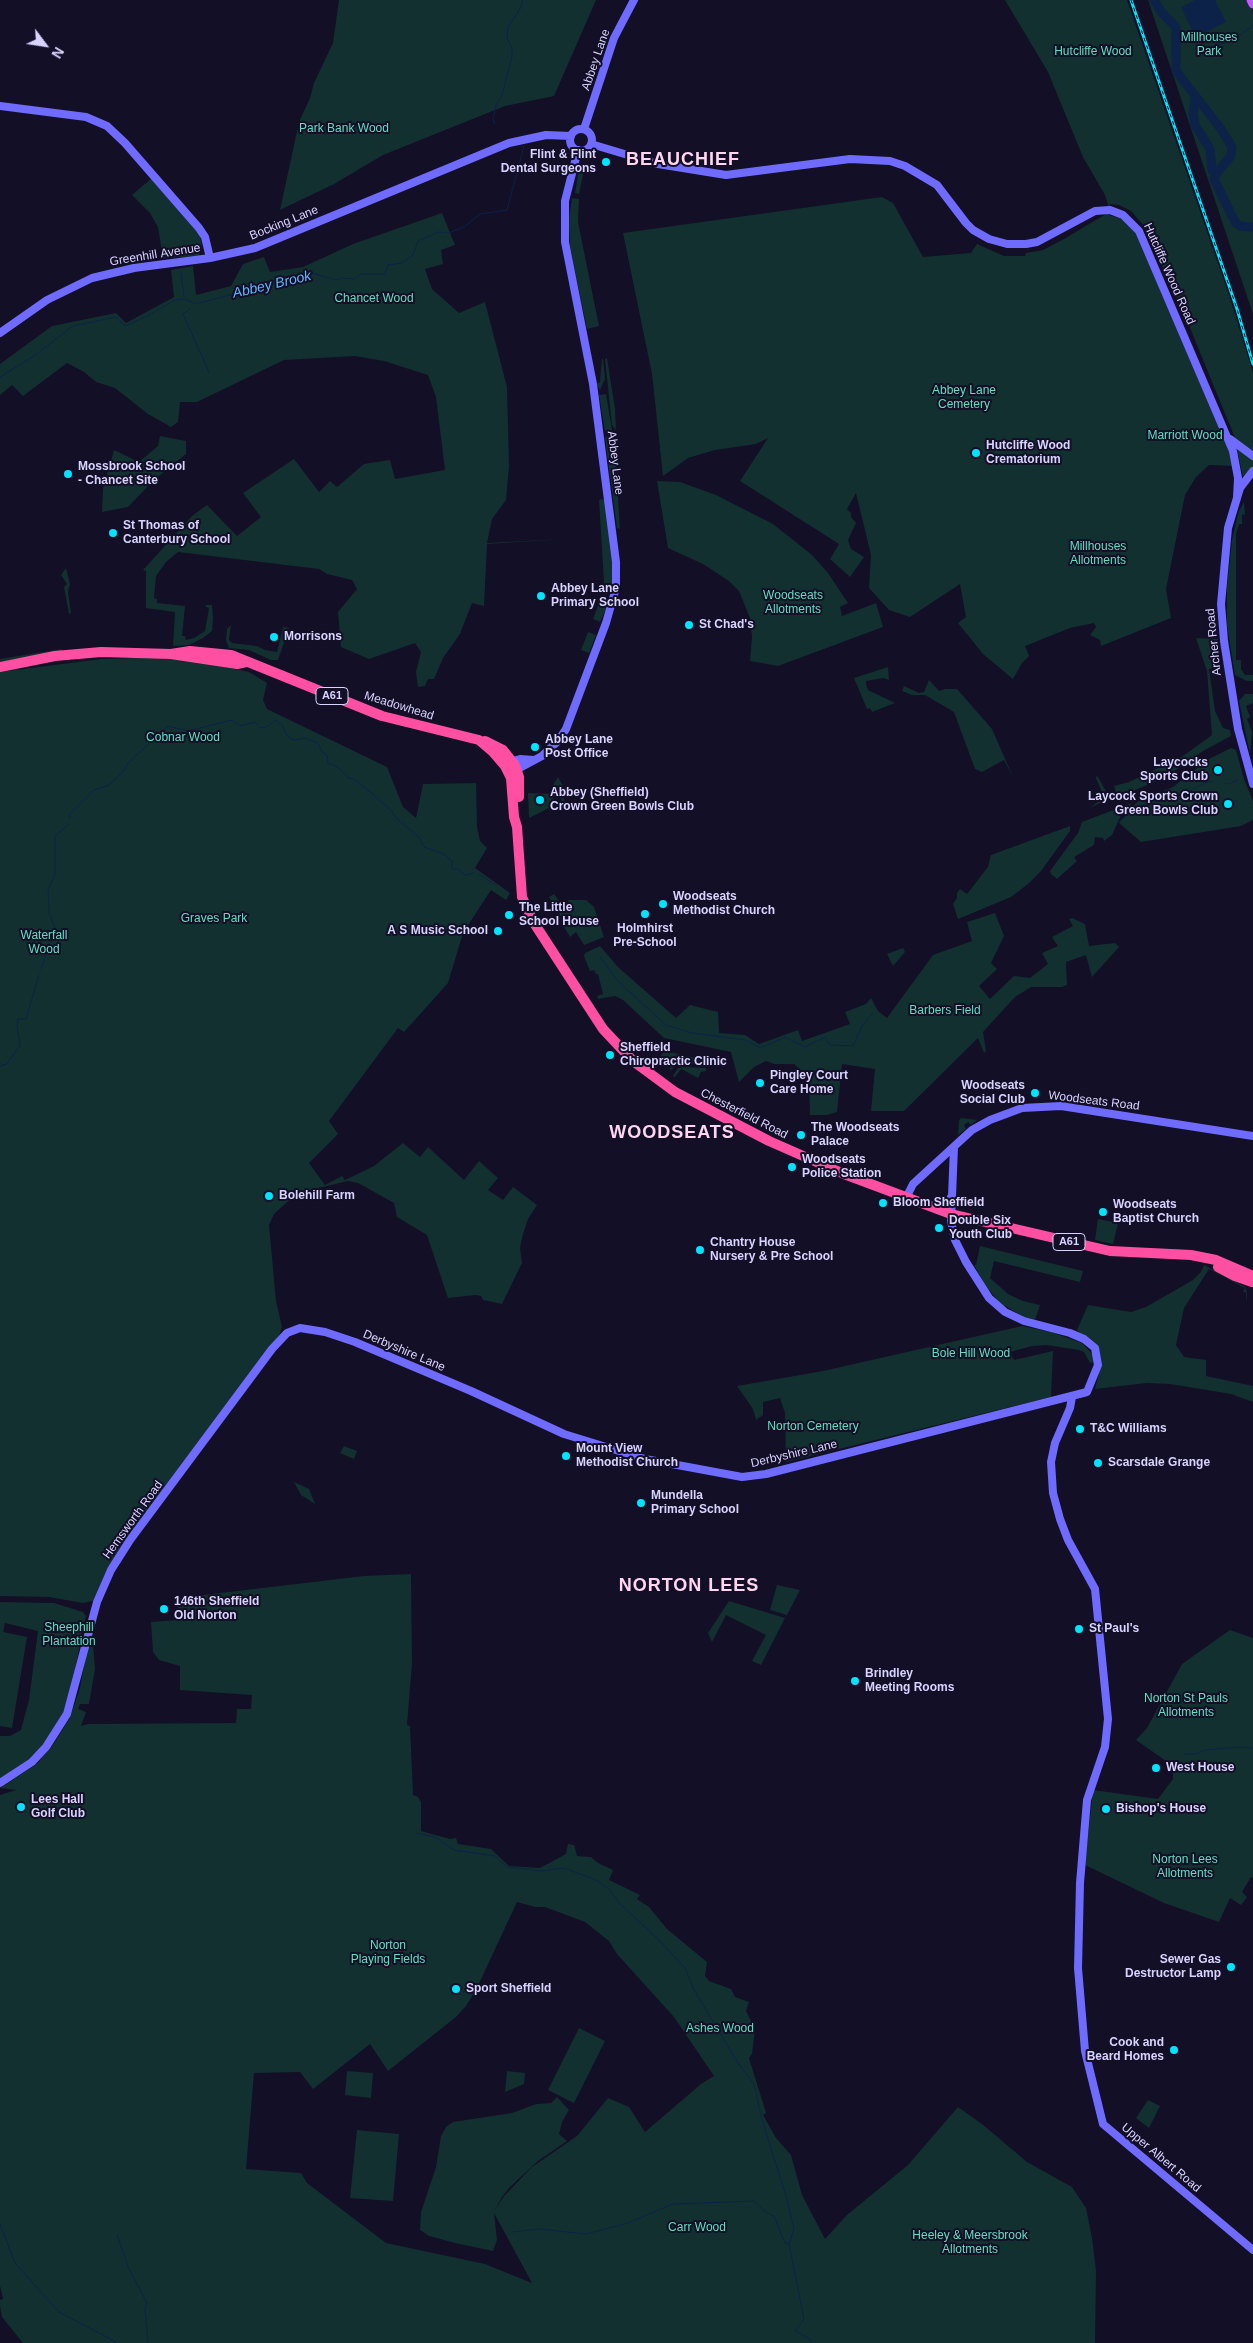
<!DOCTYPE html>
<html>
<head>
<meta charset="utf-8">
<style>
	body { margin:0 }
	#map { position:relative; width:1253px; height:2343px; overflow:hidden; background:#130f26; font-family:Arial,sans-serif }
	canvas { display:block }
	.north { position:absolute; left:20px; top:20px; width:50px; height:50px; -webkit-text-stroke:4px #130f26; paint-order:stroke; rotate:121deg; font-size:14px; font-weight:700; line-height:20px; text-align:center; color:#d9d4ff }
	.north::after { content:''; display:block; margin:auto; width:18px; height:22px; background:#d9d4ff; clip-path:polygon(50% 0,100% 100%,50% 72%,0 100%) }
</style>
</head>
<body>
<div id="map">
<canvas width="1253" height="2343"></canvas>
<div class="north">N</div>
</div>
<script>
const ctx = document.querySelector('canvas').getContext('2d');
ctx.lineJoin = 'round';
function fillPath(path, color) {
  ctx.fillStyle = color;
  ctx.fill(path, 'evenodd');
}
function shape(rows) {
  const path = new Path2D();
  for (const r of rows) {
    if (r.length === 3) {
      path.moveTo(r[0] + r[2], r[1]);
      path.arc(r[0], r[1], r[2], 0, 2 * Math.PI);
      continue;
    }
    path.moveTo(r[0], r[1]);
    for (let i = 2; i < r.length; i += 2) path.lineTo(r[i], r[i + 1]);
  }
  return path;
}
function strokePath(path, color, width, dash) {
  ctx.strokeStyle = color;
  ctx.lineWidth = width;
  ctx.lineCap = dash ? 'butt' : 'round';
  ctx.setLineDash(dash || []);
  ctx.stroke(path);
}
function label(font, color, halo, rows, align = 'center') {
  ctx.font = font + ' Arial,sans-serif';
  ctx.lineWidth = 4;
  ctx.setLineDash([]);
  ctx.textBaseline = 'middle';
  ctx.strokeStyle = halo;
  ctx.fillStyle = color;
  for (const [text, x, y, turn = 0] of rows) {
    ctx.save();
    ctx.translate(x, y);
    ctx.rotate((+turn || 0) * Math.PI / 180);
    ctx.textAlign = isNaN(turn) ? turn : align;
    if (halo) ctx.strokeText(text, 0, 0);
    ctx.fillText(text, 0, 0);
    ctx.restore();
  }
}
fillPath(shape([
	[339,0,596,0,554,96,505,106,383,155,334,184,280,210,299,122,310,98,314,83,333,43],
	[1005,0,1127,0,1231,301,1253,373,1253,451,1235,438,1186,318,1144,226,1131,211,1119,205,1110,204,1109,208,1105,195,1083,157,1048,72],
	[1148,0,1246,0,1253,12,1253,314],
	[580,164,585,165,579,194,575,193],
	[152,178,200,235,202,248,199,256,163,258,158,227,150,213,132,195],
	[882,197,893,203,923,257,971,253,977,244,1004,256,1025,256,1026,253,1043,250,1064,239,1106,214,1126,220,1135,231,1222,431,1235,466,1209,465,1196,477,1185,495,1166,589,1171,618,1101,646,1100,640,1090,635,1096,627,1094,623,1070,628,1025,646,1029,656,1022,663,1013,679,983,654,958,623,966,617,960,584,910,617,889,610,869,588,871,555,856,493,847,509,851,513,851,517,856,523,848,540,851,549,864,557,850,577,830,559,839,544,740,481,768,438,756,444,715,450,688,458,663,476,652,374,623,233],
	[572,198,579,199,578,222,599,326,587,329,570,246,569,218],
	[442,213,455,245,441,250,443,264,425,269,432,289,459,313,485,302,507,387,509,466,506,500,492,519,487,543,565,539,565,578,565,539,487,544,484,606,472,603,460,634,443,658,434,679,428,679,425,686,418,687,416,672,421,652,415,643,369,659,341,647,338,612,357,589,352,580,327,574,319,569,178,552,166,562,156,576,154,598,157,599,157,603,185,606,182,636,185,636,186,640,194,638,205,631,209,608,206,607,206,605,212,605,213,618,212,631,203,638,189,645,173,646,175,612,146,608,146,571,143,570,192,516,207,505,237,536,261,517,243,493,294,459,319,492,330,481,337,487,364,464,390,460,395,479,445,470,436,397,428,375,384,361,355,356,284,360,197,402,180,402,178,422,171,427,148,414,115,388,96,382,84,372,67,363,23,396,12,385,0,395,0,364,52,326,116,313,126,323,174,297,171,270,193,266,196,295,231,286,243,264,264,257,270,272,303,267,353,244],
	[607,358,615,409,616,430,612,425,605,359],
	[602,359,603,359,605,379,600,390,597,384,600,382],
	[606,394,612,430,605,431,599,395],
	[160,436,186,441,186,454,154,480,128,507,102,512,103,488,114,450,139,462,158,446],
	[614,436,620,529,617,528,605,437],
	[1237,449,1253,459,1253,467,1243,477],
	[657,481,680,482,716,495,773,524,812,555,828,573,848,603,840,607,842,616,876,603,883,627,778,666,750,661,752,637,750,618,739,591,729,581,703,564,668,548],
	[602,499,605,501,615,578,612,594,602,593,604,582,599,500],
	[1244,502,1245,514,1242,515,1242,524,1239,524,1236,534,1236,660,1241,660,1241,669,1245,675,1253,675,1253,681,1247,681,1235,675,1227,626,1227,587,1232,540,1239,511],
	[66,568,70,584,68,592,71,613,69,614,64,587,67,584,61,575],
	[601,598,610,600,600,622,593,619],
	[231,625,229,640,232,643,257,646,265,650,277,652,283,627,289,628,278,660,271,660,249,650,229,648,226,640,227,629],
	[588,632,596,635,589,653,581,650],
	[1196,638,1218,639,1220,667,1209,669,1215,711,1223,728,1230,730,1231,736,1203,751,1164,778,1121,796,1117,796,1114,786,1129,782,1183,756,1212,735,1207,671],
	[62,649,62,652,0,662,0,659],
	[174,657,249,672,267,683,263,700,267,709,387,767,403,807,416,818,423,784,476,783,477,827,480,841,487,848,475,868,510,893,506,900,491,890,463,933,448,983,404,1032,398,1028,329,1121,338,1134,309,1163,325,1185,342,1176,345,1180,374,1166,403,1143,420,1157,428,1147,464,1180,479,1161,498,1178,488,1190,503,1200,513,1187,537,1205,528,1219,523,1234,520,1248,522,1263,502,1304,483,1300,481,1296,476,1295,448,1298,427,1235,397,1217,394,1203,358,1183,348,1181,297,1193,274,1214,269,1225,276,1301,282,1327,279,1336,113,1561,93,1601,83,1603,49,1597,0,1596,0,672,101,659],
	[888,667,889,680,883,678,866,681,866,684,868,690,895,703,872,712,870,708,867,709,854,678],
	[929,680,939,691,945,689,957,689,992,729,1013,777,1004,760,982,772,975,769,954,712,925,695,912,695,902,691,904,686,919,693,924,692],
	[1245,694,1253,694,1253,703,1246,706,1250,717,1247,719,1252,732,1250,754,1239,701],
	[1231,748,1236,750,1244,779,1253,801,1253,820,1241,826,1141,842,1119,823,1137,802,1173,787,1209,759],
	[1097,775,1108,795,1108,799,1090,808,1104,797,1096,778],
	[558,777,566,791,561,794,565,801,563,802,560,797,554,797,552,787],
	[528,793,553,794,553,806,529,818],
	[1132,803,1122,813,1112,835,1104,841,1103,838,1095,837,1094,845,1074,857,1077,861,1057,879,1051,874,1050,871,1078,833,1082,822],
	[1070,826,1070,831,1041,871,1028,884,1011,897,958,919,953,904,957,898,957,893,960,889,967,894,988,867,991,855],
	[554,894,559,901,569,904,568,900,586,900,594,907,604,937,584,945,576,932,570,937,563,925,565,923,549,897],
	[995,913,1004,936,991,963,997,969,979,986,990,999,1014,976,1030,978,1048,964,1042,953,1058,946,1052,937,1073,926,1069,919,1072,918,1085,924,1089,946,1115,943,1119,947,1092,977,1086,955,1066,962,1067,985,1062,987,1031,987,1015,997,983,1032,986,1051,984,1053,978,1038,904,1111,871,1111,875,1069,842,1064,837,1112,827,1115,810,1115,809,1078,794,1064,774,1064,766,1061,754,1067,739,1082,731,1052,664,1038,623,1000,615,996,598,999,597,996,603,994,598,974,596,974,594,970,590,971,584,956,585,953,600,946,618,967,676,1018,690,1005,718,1012,719,1033,745,1035,759,1044,798,1030,802,1041,850,1024,845,1012,866,1004,871,998,878,1011,887,1018,933,955,972,941,967,922],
	[903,948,905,952,893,966,887,954],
	[665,1051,705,1060,706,1064,677,1064,670,1071,671,1064,661,1055],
	[684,1067,706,1068,706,1071,701,1072,698,1078,681,1069,675,1077,673,1076,678,1068],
	[961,1118,977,1120,971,1125,968,1122,964,1125,966,1129,958,1135,959,1121],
	[1098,1219,1118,1223,1113,1244,1095,1240],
	[980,1246,1083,1271,1080,1282,994,1261,990,1278,1008,1294,1023,1301,1040,1305,1035,1320,1024,1317,1000,1303,985,1285,974,1265,976,1265],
	[1204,1265,1245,1287,1247,1292,1246,1304,1246,1292,1243,1292,1245,1288,1209,1269,1184,1308,1176,1345,1184,1357,1206,1360,1206,1376,1253,1386,1253,1402,1231,1394,1170,1384,1147,1383,1095,1389,1101,1366,1098,1350,1077,1330,1088,1305,1131,1312,1146,1307,1193,1280,1201,1272],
	[1022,1326,1051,1332,1082,1343,1094,1356,1093,1362,1090,1363,1084,1352,1079,1350,1047,1345,1032,1346,1010,1352,1014,1360,1053,1351,1051,1397,786,1462,785,1413,780,1398,763,1402,763,1415,756,1420,753,1409,737,1386,823,1371],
	[344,1446,357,1451,354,1459,340,1453],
	[294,1482,309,1489,315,1504,301,1495],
	[411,1574,412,1663,407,1725,410,1726,413,1795,418,1797,421,1802,421,1831,450,1839,456,1838,458,1844,491,1849,509,1866,540,1868,566,1854,568,1844,574,1845,577,1856,591,1857,598,1863,613,1870,609,1880,640,1895,637,1899,649,1907,667,1929,707,1962,705,1976,709,1981,731,1989,735,1997,749,2002,746,2011,755,2029,752,2054,749,2058,766,2113,763,2115,776,2138,791,2155,802,2195,825,2239,847,2215,908,2165,958,2107,982,2124,1027,2162,1072,2187,1086,2208,1092,2238,1096,2271,1095,2343,23,2343,2,2317,0,2306,0,2300,3,2299,0,2286,0,1795,16,1790,0,1788,37,1764,53,1745,70,1718,80,1688,89,1639,93,1644,95,1669,89,1704,80,1704,78,1709,86,1712,81,1726,88,1724,236,1723,237,1709,251,1709,252,1695,180,1690,180,1666,159,1660,153,1652,151,1622,178,1620,178,1598,364,1576],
	[517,1902,535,1907,545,1907,585,1922,609,1941,617,1954,674,2017,714,2076,701,2084,645,2132,629,2107,608,2098,577,2136,532,2167,504,2196,495,2210,502,2197,510,2187,538,2161,567,2141,559,2134,562,2122,569,2110,557,2097,551,2103,536,2104,512,2113,453,2122,446,2127,441,2136,436,2167,421,2212,420,2230,429,2236,455,2243,493,2251,497,2240,494,2213,532,2283,485,2264,386,2243,307,2183,301,2173,246,2169,254,2073,300,2072,313,2089,370,2044,388,2071,456,2017,466,2006,476,1990],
	[777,1585,800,1590,787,1615,770,1610],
	[729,1601,785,1618,761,1665,752,1661,766,1635,726,1615,712,1642,708,1633],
	[0,1602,54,1603,83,1612,86,1616,75,1669,76,1670,64,1714,41,1749,26,1763,0,1781,0,1736,10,1736,21,1730,29,1700,38,1631,5,1623,3,1632,27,1637,12,1728,0,1726],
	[1230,1630,1253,1638,1253,1878,1251,1877,1242,1892,1247,1897,1241,1905,1230,1898,1219,1922,1164,1903,1085,1865,1093,1790,1158,1799,1173,1779,1173,1766,1136,1740,1147,1728,1182,1664],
	[579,2028,605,2041,574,2103,548,2090],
	[347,2071,373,2073,371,2098,345,2095],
	[507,2071,525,2073,524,2084,505,2092],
	[1148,2100,1160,2106,1149,2128,1136,2118],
	[357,2130,399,2134,393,2201,350,2198]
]), '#12302f');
fillPath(shape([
	[1195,0,1215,0,1226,22,1195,37,1181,7]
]), '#0c2248');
strokePath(shape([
	[1212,47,1234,40,1253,25],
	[495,124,493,119,496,105,502,95,512,57,512,48,507,37,508,27,520,9,523,0],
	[181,273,184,297],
	[190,309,183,314,209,372],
	[0,377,34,356,73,326,116,317,125,326,147,316,175,300,185,299,196,304,312,273,336,280,342,278,355,279,361,274,385,274,388,265,402,263,413,255,418,241,438,232,448,233,464,227,480,214,507,210,524,146],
	[1224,783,1230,784,1238,779],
	[69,818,70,814,94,790,109,785,124,771,128,763,168,726,188,731,232,720,240,726,255,722,261,728,269,726,275,720,282,725,286,734,293,740,305,738,318,743,322,752,327,755,328,763,336,766,349,778,356,780,391,810,396,818,419,837,424,847,444,854,452,861,452,868,454,869,458,869,465,875,474,873],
	[1119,822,1136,807,1151,802,1171,800,1205,783,1213,781],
	[479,874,496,885],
	[600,957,619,982,666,1025,692,1033,745,1040,761,1048,785,1037,805,1047,825,1037,830,1045,853,1046,862,1026,873,1013],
	[41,969,55,928,49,913,48,889,55,875,55,836,69,824],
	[0,1066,7,1064,20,1045,17,1026,18,1019,26,1019,39,975],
	[1185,1754,1196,1754,1205,1750,1240,1747,1253,1748],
	[416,1833,435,1837,454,1850,495,1856,507,1867,541,1871,564,1868,596,1880,610,1890,620,1904,656,1937,685,1968,693,1988,736,2060,754,2084,762,2120,786,2196,794,2229,789,2244,804,2319,795,2331,810,2339,811,2343],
	[0,2224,15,2263,59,2312,118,2343],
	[512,2232,540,2229,586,2234,628,2223,673,2204,754,2201,766,2212,774,2216,785,2243,789,2244],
	[117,2235,129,2269,147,2303,145,2308,148,2343]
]), '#0c2248', 1);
strokePath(shape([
	[1154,0,1162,13,1176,27,1176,71,1221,129,1232,147,1231,156,1217,172,1214,179,1235,222,1240,226,1253,227],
	[1195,96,1193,114,1195,125,1210,149,1212,170,1217,172]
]), '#0c2248', 9);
strokePath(shape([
	[0,106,86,117,107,126,125,143,199,228,205,237,210,258],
	[584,129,614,38,634,0],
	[581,140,11],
	[591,144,658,164,726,175,850,159,890,161,905,166,937,185,966,223,973,230,989,239,1007,244,1026,244,1037,242,1095,211,1110,210,1123,215,1139,231,1233,451,1238,478,1237,498],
	[0,333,47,300,92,278,134,268,210,258,255,248,509,143,546,135,571,136],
	[1230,439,1253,456],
	[1253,471,1240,488,1228,528,1221,604,1224,641,1238,729,1253,784],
	[510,765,513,761,520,759,534,760],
	[514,771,542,756,558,741,566,729,606,623,616,588,616,562,593,384,565,242,565,201,578,150],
	[951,1197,956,1201,961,1201],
	[906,1198,913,1184,972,1130,990,1120,1022,1108,1061,1106,1253,1136],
	[1072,1397,1070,1408,1055,1443,1051,1462,1053,1493,1060,1519,1068,1540,1095,1589,1108,1719,1105,1747,1087,1800,1080,1883,1078,1968,1085,2051,1103,2124,1253,2250],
	[0,1783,32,1762,46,1747,67,1714,97,1602,111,1570,130,1540,272,1349,287,1333,300,1328,325,1332,355,1342,471,1391,564,1434,645,1459,742,1477,766,1474,1087,1392,1098,1365,1095,1348,1084,1339,1070,1333,1024,1321,1005,1312,989,1298,966,1262,955,1240,951,1221,954,1147]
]), '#6f6bff', 8);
strokePath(shape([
	[1251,0,1253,4]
]), '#c25bff', 9);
strokePath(shape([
	[171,654,190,651,231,655,382,716,479,740,493,752,505,766,511,778,514,817,517,827,522,897,534,923,603,1029,633,1061,675,1092,769,1141,844,1174,951,1214,1110,1251,1191,1255,1216,1260,1253,1276],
	[0,667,55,656,101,652,171,654,237,664,246,662],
	[485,741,503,750,515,765,519,777,519,797],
	[1218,1267,1235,1276,1252,1282]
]), '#ff4fa3', 10);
const rail = shape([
	[1131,0,1237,309,1253,364]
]);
strokePath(rail, '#00e5ff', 3);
strokePath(rail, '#130f26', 1, [4]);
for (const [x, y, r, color] of [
	[606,162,5,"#00e5ff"],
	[976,453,5,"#00e5ff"],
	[68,474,5,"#00e5ff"],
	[113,533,5,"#00e5ff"],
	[541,596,5,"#00e5ff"],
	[689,625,5,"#00e5ff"],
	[274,637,5,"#00e5ff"],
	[535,747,5,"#00e5ff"],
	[1218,770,5,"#00e5ff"],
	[540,800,5,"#00e5ff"],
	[1228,804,5,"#00e5ff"],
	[663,904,5,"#00e5ff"],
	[645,914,5,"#00e5ff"],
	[509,915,5,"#00e5ff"],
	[498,931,5,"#00e5ff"],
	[610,1055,5,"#00e5ff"],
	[760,1083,5,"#00e5ff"],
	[1035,1093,5,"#00e5ff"],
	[801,1135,5,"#00e5ff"],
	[792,1167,5,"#00e5ff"],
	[269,1196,5,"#00e5ff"],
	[883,1203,5,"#00e5ff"],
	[1103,1212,5,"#00e5ff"],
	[939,1228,5,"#00e5ff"],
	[700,1250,5,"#00e5ff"],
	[1080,1429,5,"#00e5ff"],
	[566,1456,5,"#00e5ff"],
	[1098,1463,5,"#00e5ff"],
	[641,1503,5,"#00e5ff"],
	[164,1609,5,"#00e5ff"],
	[1079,1629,5,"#00e5ff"],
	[855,1681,5,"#00e5ff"],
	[1156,1768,5,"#00e5ff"],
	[21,1807,5,"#00e5ff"],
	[1106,1809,5,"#00e5ff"],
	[1231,1967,5,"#00e5ff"],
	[456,1989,5,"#00e5ff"],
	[1174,2050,5,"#00e5ff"]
]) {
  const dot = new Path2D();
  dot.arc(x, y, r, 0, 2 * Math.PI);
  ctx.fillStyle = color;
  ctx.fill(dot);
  strokePath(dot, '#130f26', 2);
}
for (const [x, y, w] of [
	[332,696,32],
	[1069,1242,32]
]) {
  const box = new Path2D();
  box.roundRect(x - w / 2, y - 8.5, w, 17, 4);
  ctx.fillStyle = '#130f26';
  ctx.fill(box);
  strokePath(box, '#d9d4ff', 1);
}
label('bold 11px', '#d9d4ff', null, [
	["A61",332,696],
	["A61",1069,1242]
]);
label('12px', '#5fe0c0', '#130f26', [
	["Millhouses",1209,38],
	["Park",1209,52],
	["Hutcliffe Wood",1093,52],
	["Park Bank Wood",344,129],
	["Chancet Wood",374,299],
	["Abbey Lane",964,391],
	["Cemetery",964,405],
	["Marriott Wood",1185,436],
	["Millhouses",1098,547],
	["Allotments",1098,561],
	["Woodseats",793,596],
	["Allotments",793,610],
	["Cobnar Wood",183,738],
	["Graves Park",214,919],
	["Waterfall",44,936],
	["Wood",44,950],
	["Barbers Field",945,1011],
	["Bole Hill Wood",971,1354],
	["Norton Cemetery",813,1427],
	["Sheephill",69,1628],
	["Plantation",69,1642],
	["Norton St Pauls",1186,1699],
	["Allotments",1186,1713],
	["Norton Lees",1185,1860],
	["Allotments",1185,1874],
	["Norton",388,1946],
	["Playing Fields",388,1960],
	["Ashes Wood",720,2029],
	["Carr Wood",697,2228],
	["Heeley & Meersbrook",970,2236],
	["Allotments",970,2250]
]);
label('12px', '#d9d4ff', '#130f26', [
	["Abbey Lane",596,60,-71],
	["Bocking Lane",284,223,-22],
	["Greenhill Avenue",155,255,-9],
	["Hutcliffe Wood Road",1169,274,66],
	["Abbey Lane",615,463,83],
	["Archer Road",1214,642,-96],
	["Meadowhead",399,706,17],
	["Woodseats Road",1094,1101,7],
	["Chesterfield Road",744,1114,27],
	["Derbyshire Lane",404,1351,23],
	["Derbyshire Lane",794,1454,-13],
	["Hemsworth Road",133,1520,-54],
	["Upper Albert Road",1161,2158,40]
]);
label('bold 12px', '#d9d4ff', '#130f26', [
	["Flint & Flint",596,155,"right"],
	["Dental Surgeons",596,169,"right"],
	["Hutcliffe Wood",986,446],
	["Crematorium",986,460],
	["Mossbrook School",78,467],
	["- Chancet Site",78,481],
	["St Thomas of",123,526],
	["Canterbury School",123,540],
	["Abbey Lane",551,589],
	["Primary School",551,603],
	["St Chad's",699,625],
	["Morrisons",284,637],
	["Abbey Lane",545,740],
	["Post Office",545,754],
	["Laycocks",1208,763,"right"],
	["Sports Club",1208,777,"right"],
	["Abbey (Sheffield)",550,793],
	["Crown Green Bowls Club",550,807],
	["Laycock Sports Crown",1218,797,"right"],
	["Green Bowls Club",1218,811,"right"],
	["Woodseats",673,897],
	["Methodist Church",673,911],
	["The Little",519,908],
	["School House",519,922],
	["Holmhirst",645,929,"center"],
	["Pre-School",645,943,"center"],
	["A S Music School",488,931,"right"],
	["Sheffield",620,1048],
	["Chiropractic Clinic",620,1062],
	["Pingley Court",770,1076],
	["Care Home",770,1090],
	["Woodseats",1025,1086,"right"],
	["Social Club",1025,1100,"right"],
	["The Woodseats",811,1128],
	["Palace",811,1142],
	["Woodseats",802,1160],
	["Police Station",802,1174],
	["Bolehill Farm",279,1196],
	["Bloom Sheffield",893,1203],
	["Woodseats",1113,1205],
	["Baptist Church",1113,1219],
	["Double Six",949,1221],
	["Youth Club",949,1235],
	["Chantry House",710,1243],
	["Nursery & Pre School",710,1257],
	["T&C Williams",1090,1429],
	["Mount View",576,1449],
	["Methodist Church",576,1463],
	["Scarsdale Grange",1108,1463],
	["Mundella",651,1496],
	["Primary School",651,1510],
	["146th Sheffield",174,1602],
	["Old Norton",174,1616],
	["St Paul's",1089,1629],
	["Brindley",865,1674],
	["Meeting Rooms",865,1688],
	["West House",1166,1768],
	["Lees Hall",31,1800],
	["Golf Club",31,1814],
	["Bishop's House",1116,1809],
	["Sewer Gas",1221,1960,"right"],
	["Destructor Lamp",1221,1974,"right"],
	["Sport Sheffield",466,1989],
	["Cook and",1164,2043,"right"],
	["Beard Homes",1164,2057,"right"]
], 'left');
label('italic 14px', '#62b6ff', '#130f26', [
	["Abbey Brook",272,285,-13]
]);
ctx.letterSpacing = '1px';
label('bold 18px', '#ffd6f0', '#130f26', [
	["BEAUCHIEF",683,160],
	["WOODSEATS",672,1133],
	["NORTON LEES",689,1586]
]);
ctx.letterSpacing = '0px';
</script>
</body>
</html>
